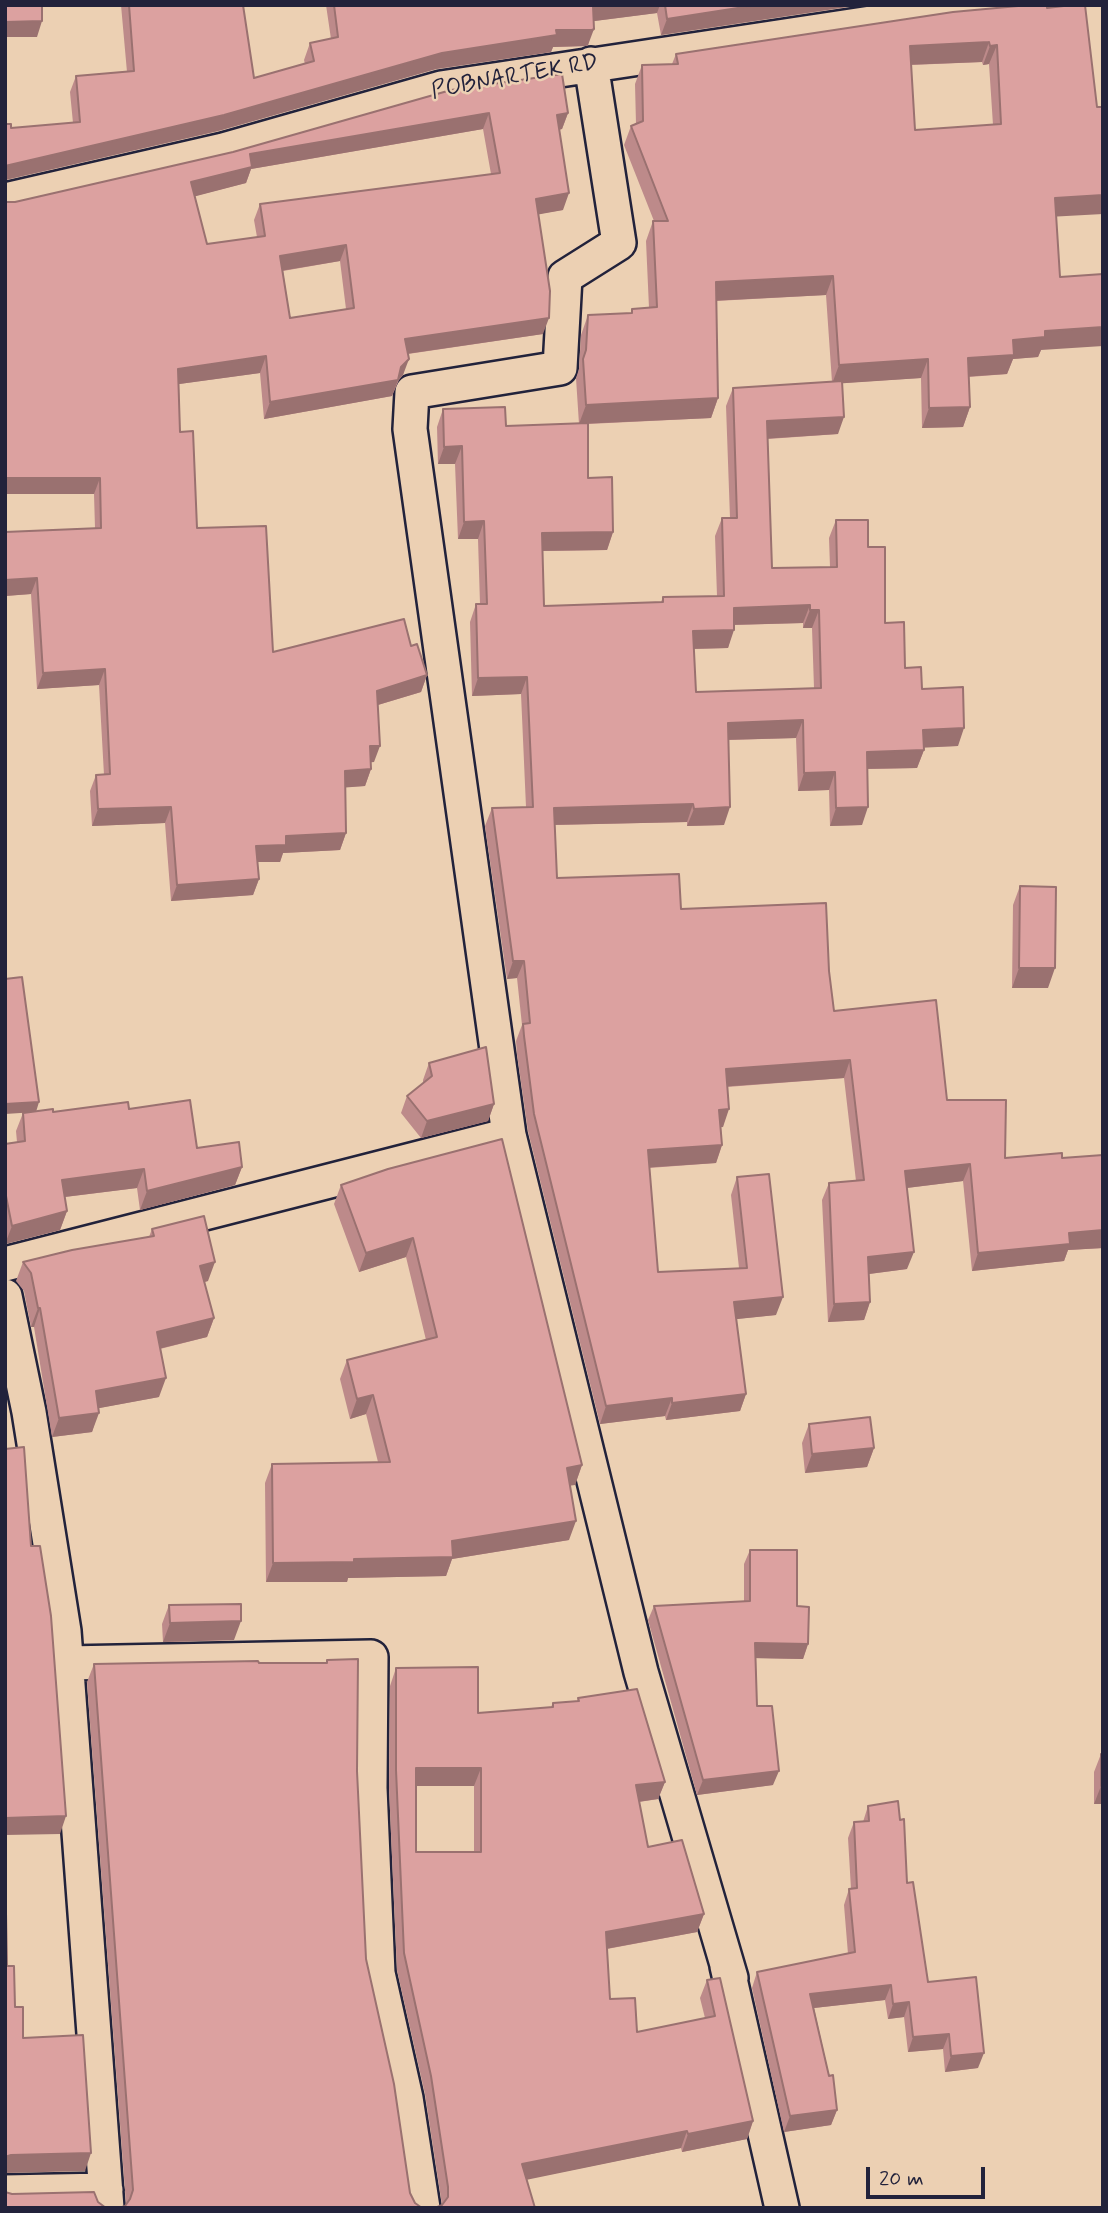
<!DOCTYPE html>
<html>
<head>
<meta charset="utf-8">
<style>
	body { margin:0 }
	#map { position:relative; width:1108px; height:2213px; overflow:hidden; background:#ecd0b3; font-family:Mynerve,sans-serif }
	canvas { display:block }
	.frame { position:absolute; inset:0; border:7px solid #22223b; pointer-events:none }
	.scale { position:absolute; left:866px; top:2167px; width:119px; height:32px; box-sizing:border-box; border:4px solid #22223b; border-top:0; padding-left:9px; font-size:21px; line-height:24px; white-space:nowrap; color:#22223b; -webkit-text-stroke:5px #ecd0b3; paint-order:stroke }
</style>
</head>
<body>
<div id="map">
<canvas width="1108" height="2213"></canvas>
<div class="frame"></div>
<div class="scale">20 m</div>
</div>
<script>
const ctx = document.querySelector('canvas').getContext('2d');
ctx.lineJoin = 'round';
function shape(rows) {
  const path = new Path2D();
  for (const r of rows) {
    path.moveTo(r[0], r[1]);
    for (let i = 2; i < r.length; i += 2) path.lineTo(r[i], r[i + 1]);
  }
  return path;
}
function strokePath(path, color, width, dash) {
  ctx.strokeStyle = color;
  ctx.lineWidth = width;
  ctx.lineCap = dash ? 'butt' : 'round';
  ctx.setLineDash(dash || []);
  ctx.stroke(path);
}
function fillPath(path, color) {
  ctx.fillStyle = color;
  ctx.fill(path, 'evenodd');
}
function label(font, color, halo, rows, align = 'center') {
  ctx.font = font + ' Mynerve,sans-serif';
  ctx.lineWidth = 5;
  ctx.setLineDash([]);
  ctx.textBaseline = 'middle';
  ctx.strokeStyle = halo;
  ctx.fillStyle = color;
  for (const [text, x, y, turn = 0] of rows) {
    ctx.save();
    ctx.translate(x, y);
    ctx.rotate((+turn || 0) * Math.PI / 180);
    ctx.textAlign = isNaN(turn) ? turn : align;
    if (halo) ctx.strokeText(text, 0, 0);
    ctx.fillText(text, 0, 0);
    ctx.restore();
  }
}
const minor = shape([
	[5,200,223,150,441,88,944,12,1035,5],
	[509,1135,410,429,412,392,560,368,565,277,619,243,591,64],
	[5,1264,509,1135,641,1672,731,1978],
	[5,1296,29,1412,64,1631,107,2208],
	[67,1663,371,1657,370,1788,378,1973,406,2098,423,2208],
	[727,1966,782,2208],
	[5,2192,106,2190]
]);
strokePath(minor, '#22223b', 38);
strokePath(minor, '#ecd0b3', 33);
fillPath(shape([
	[121,5,243,5,254,78,305,64,304,60,310,43,331,39,326,5,860,5,661,35,657,13,594,21,588,45,586,46,553,47,551,52,436,69,218,131,5,180,5,124,11,128,73,123,70,92,76,76,127,72],
	[1029,5,1056,217,1041,350,1038,357,1013,359,1007,374,969,377,970,407,963,427,922,428,921,378,842,383,838,434,768,439,772,568,830,567,829,538,836,520,868,547,885,623,905,668,922,689,958,746,924,747,924,750,917,768,867,769,862,825,830,826,829,790,798,791,796,738,728,740,724,825,687,826,687,822,555,825,557,878,681,909,829,971,834,1011,947,1100,1005,1158,1062,1158,1103,1155,1103,1248,1068,1250,1064,1261,972,1271,963,1181,907,1188,907,1269,869,1274,870,1302,864,1320,828,1322,822,1200,829,1183,856,1181,844,1078,727,1087,723,1127,721,1127,722,1145,716,1163,649,1168,658,1272,739,1268,731,1195,737,1177,776,1315,736,1319,746,1394,740,1411,666,1420,665,1416,600,1424,528,1131,517,1054,516,1041,522,1025,517,978,507,979,485,826,492,808,526,807,521,694,472,696,470,622,476,604,480,604,478,539,458,539,455,464,438,464,437,427,443,409,506,426,579,424,576,378,579,369,581,335,588,315,631,313,632,309,649,308,646,241,653,221,654,221,624,145,631,126,636,124,635,84,642,65,672,64,676,54],
	[982,62,983,65,989,64,993,125,915,130,911,65],
	[826,295,832,382,733,388,726,406,730,518,722,518,715,536,717,596,663,597,661,602,544,606,542,551,607,550,613,532,588,478,588,424,711,418,718,398,716,301],
	[803,623,803,628,812,628,814,688,696,692,694,649,728,648,734,625],
	[451,90,568,113,562,129,559,130,563,210,538,214,543,334,408,354,403,375,399,380,392,396,264,419,260,373,179,384,180,432,197,528,273,652,411,646,427,675,421,692,378,705,374,762,371,762,371,769,365,786,345,787,346,833,340,850,283,853,280,862,257,862,259,879,253,895,171,901,165,823,92,826,90,791,96,775,104,775,99,685,37,689,31,594,5,596,5,532,95,528,94,494,5,494,15,202,233,152],
	[483,129,491,174,260,204,254,220,257,237,207,244,195,196,246,183,251,169],
	[340,261,346,309,290,318,283,271],
	[1020,886,1048,988,1012,988,1013,905],
	[429,1063,494,1104,488,1121,421,1138,401,1113,407,1096,423,1083,423,1080],
	[129,1109,197,1148,242,1167,235,1185,140,1210,137,1188,65,1197,67,1211,60,1230,5,1244,5,1144,17,1142,16,1131,23,1113,26,1112,5,1114,36,1111,53,1112],
	[388,1169,582,1465,575,1485,570,1485,569,1540,452,1559,446,1576,348,1578,347,1582,266,1582,265,1483,272,1464,378,1462,366,1414,350,1419,340,1379,347,1360,426,1340,406,1257,359,1272,334,1204,341,1185],
	[152,1229,208,1281,204,1282,214,1318,207,1337,160,1349,159,1397,99,1408,92,1432,52,1437,34,1327,31,1327,24,1291,16,1281,23,1262,149,1237],
	[809,1424,874,1448,867,1467,805,1473,802,1443],
	[750,1550,797,1606,808,1644,803,1659,756,1658,757,1706,773,1785,697,1795,648,1620,654,1606,744,1601,744,1564],
	[169,1605,234,1640,163,1642,162,1624],
	[327,1660,357,1771,366,1959,410,2193,415,2203,125,2206,126,2204,87,1682,94,1664,326,1663],
	[396,1668,478,1713,551,1707,553,1703,577,1701,578,1698,665,1782,658,1799,639,1802,648,1847,704,1914,697,1932,607,1949,610,1999,637,2032,705,2018,700,1998,707,1980,753,2121,747,2139,682,2152,681,2148,527,2179,442,2205,425,2094,397,1970,389,1788,390,1686],
	[416,1786,474,1786,474,1852,416,1852],
	[1101,1754,1103,1804,1094,1804,1094,1772],
	[868,1806,900,1820,907,1883,928,1982,978,2068,945,2072,943,2049,908,2052,904,2017,888,2019,885,2000,814,2008,837,2110,831,2125,784,2132,752,1988,757,1972,848,1954,844,1905,849,1889,851,1889,848,1838,854,1822,863,1822]
]), '#bd8a8a');
fillPath(shape([
	[597,5,660,5,657,13,587,22,593,6],
	[757,5,860,5,661,35,667,19],
	[42,21,37,37,5,37,5,22],
	[594,29,588,45,586,46,553,47,551,52,436,69,218,131,5,180,5,166,442,53,556,30],
	[989,42,982,62,903,65,910,46],
	[997,45,989,64,983,65,990,46],
	[489,113,483,129,251,169,246,183,185,199,191,182,250,154],
	[568,113,562,129,551,131,557,115],
	[569,193,563,210,530,216,536,199],
	[1103,195,1103,214,1048,217,1055,198],
	[346,245,340,261,274,272,280,256],
	[833,276,826,295,709,301,716,282],
	[549,318,543,334,399,355,405,339],
	[1103,327,1103,346,1041,350,1038,357,1013,359,1007,374,961,377,968,358,1013,340,1045,331],
	[266,356,260,373,172,385,178,369],
	[409,359,403,375,398,380,392,396,264,419,270,402,401,367],
	[928,359,921,378,832,384,839,365],
	[718,398,711,418,579,424,586,405],
	[970,407,963,427,922,428,929,408],
	[844,417,838,434,761,439,767,421],
	[462,446,455,464,438,464,444,447],
	[5,478,100,478,94,494,5,494],
	[484,521,478,539,458,539,464,522],
	[613,532,607,550,535,551,542,533],
	[37,578,31,594,5,596,5,580],
	[810,605,803,623,727,625,734,608],
	[810,610,819,610,812,628,803,628],
	[734,630,728,648,687,649,693,631],
	[105,669,99,685,37,689,43,673],
	[427,675,421,692,371,707,377,691],
	[527,677,521,694,472,696,478,678],
	[803,720,796,738,721,740,728,723],
	[964,728,958,746,917,748,923,730],
	[370,746,380,746,374,762,364,763],
	[924,750,917,768,860,769,867,752],
	[371,769,365,786,339,788,345,771],
	[835,772,829,790,798,791,804,773],
	[693,804,687,822,548,825,554,808],
	[171,807,165,823,92,826,98,809],
	[730,807,724,825,687,826,694,809],
	[868,807,862,825,830,826,836,808],
	[346,833,340,850,283,853,280,862,250,862,256,846,286,836],
	[259,879,253,895,171,901,177,885],
	[513,961,524,961,517,978,507,979],
	[1019,968,1055,968,1048,988,1012,988],
	[850,1060,844,1078,719,1087,726,1069],
	[39,1102,36,1112,5,1114,5,1104],
	[494,1104,488,1121,421,1138,427,1121],
	[729,1109,723,1127,713,1128,719,1110],
	[722,1145,716,1163,641,1168,648,1150],
	[970,1164,963,1181,898,1189,905,1171],
	[242,1167,235,1185,140,1210,147,1191],
	[144,1169,137,1188,56,1198,62,1180],
	[67,1211,60,1230,5,1244,12,1226],
	[1103,1230,1103,1248,1068,1250,1064,1261,972,1271,978,1253,1069,1233],
	[413,1238,406,1257,359,1272,366,1253],
	[914,1252,907,1269,861,1275,868,1257],
	[215,1262,208,1281,193,1285,200,1266],
	[783,1297,776,1315,728,1320,734,1302],
	[870,1302,864,1320,828,1322,834,1304],
	[38,1308,40,1308,34,1327,31,1327],
	[214,1318,207,1337,150,1351,157,1332],
	[166,1378,159,1397,89,1410,96,1391],
	[746,1394,740,1411,666,1420,672,1403],
	[373,1395,366,1414,350,1419,357,1399],
	[672,1398,665,1416,600,1424,606,1406],
	[99,1413,92,1432,52,1437,59,1418],
	[874,1448,867,1467,805,1473,812,1454],
	[582,1465,575,1485,560,1487,567,1468],
	[576,1521,569,1540,452,1559,446,1576,348,1578,347,1582,266,1582,273,1563,354,1559,452,1541],
	[241,1621,234,1640,163,1642,170,1623],
	[755,1643,808,1644,803,1659,750,1658],
	[416,1768,481,1768,474,1786,409,1786],
	[779,1771,773,1785,697,1795,703,1780],
	[665,1782,658,1799,630,1803,636,1785],
	[1101,1786,1103,1786,1103,1804,1094,1804],
	[66,1816,60,1834,5,1835,5,1818],
	[704,1914,697,1932,600,1950,606,1932],
	[891,1985,885,2000,805,2009,810,1994],
	[909,2002,904,2017,888,2019,893,2004],
	[949,2034,943,2049,908,2052,913,2037],
	[984,2053,978,2068,945,2072,951,2056],
	[837,2110,831,2125,784,2132,790,2116],
	[753,2121,747,2139,682,2152,688,2134],
	[687,2131,681,2148,516,2182,522,2164],
	[91,2153,85,2171,5,2173,5,2157,11,2155]
]), '#9a7170');
const building = shape([
	[5,5,42,5,42,21,5,22,5,5],
	[129,5,243,5,254,78,314,61,310,43,338,37,334,5,597,5,593,6,594,29,592,30,556,30,557,35,442,53,224,115,5,166,5,121,5,124,11,124,11,128,80,122,76,76,134,71,129,5],
	[665,5,757,5,667,19,665,5],
	[1029,5,1047,5,1047,8,1072,5,1085,5,1097,107,1103,107,1103,195,1055,198,1060,277,1103,274,1103,327,1045,331,1045,337,1013,340,1014,355,968,358,970,407,929,408,928,359,839,365,833,276,716,282,718,398,586,405,583,359,586,350,588,315,632,313,632,309,657,307,653,221,668,221,631,126,643,121,642,65,678,64,676,54,953,12,1029,5],
	[989,42,990,46,997,45,1001,124,915,130,910,46,989,42],
	[562,74,568,113,557,115,569,193,536,199,550,291,549,318,405,339,409,359,401,367,398,380,270,402,266,356,178,369,180,432,193,431,197,528,266,526,273,652,404,619,411,646,417,644,427,675,377,691,380,746,370,746,371,769,345,771,346,833,286,836,286,845,256,846,259,879,177,885,171,807,98,809,96,775,110,774,105,669,43,673,37,578,5,580,5,532,101,528,100,478,5,478,5,202,15,202,233,152,451,90,562,74],
	[489,113,500,173,260,204,265,236,207,244,191,182,252,167,250,154,489,113],
	[346,245,354,308,290,318,280,256,346,245],
	[842,381,844,417,767,421,772,568,837,567,836,520,868,520,868,547,885,547,885,623,904,622,905,668,921,667,922,689,963,687,964,728,923,730,924,750,867,752,868,807,836,808,835,772,804,773,803,720,728,723,730,807,694,809,693,804,554,808,557,878,679,874,681,909,826,903,829,971,834,1011,936,1000,947,1100,1006,1100,1005,1158,1062,1153,1062,1158,1103,1155,1103,1230,1069,1233,1070,1244,978,1253,970,1164,905,1171,914,1252,868,1257,870,1302,834,1304,829,1183,864,1180,850,1060,726,1069,729,1109,719,1110,722,1145,648,1150,658,1272,747,1268,737,1177,769,1174,783,1297,734,1302,746,1394,672,1403,672,1398,606,1406,534,1114,524,1036,523,1024,530,1023,524,961,513,961,492,808,533,807,527,677,478,678,476,604,487,604,484,521,464,522,462,446,444,447,443,409,505,407,506,426,588,423,588,478,612,477,613,532,542,533,544,606,663,602,663,597,724,596,722,518,737,518,733,388,842,381],
	[810,605,810,610,819,610,821,688,696,692,693,631,734,630,734,608,810,605],
	[1020,886,1056,887,1055,968,1019,968,1020,886],
	[22,977,39,1102,5,1104,5,979,22,977],
	[486,1047,494,1104,427,1121,407,1096,432,1076,429,1063,486,1047],
	[190,1100,197,1148,239,1142,242,1167,147,1191,144,1169,62,1180,67,1211,12,1226,5,1191,5,1144,25,1141,23,1113,53,1109,53,1112,128,1102,129,1109,190,1100],
	[502,1139,582,1465,567,1468,576,1521,452,1541,453,1557,354,1559,354,1562,273,1563,272,1464,390,1462,373,1395,357,1399,347,1360,437,1337,413,1238,366,1253,341,1185,388,1169,502,1139],
	[204,1216,215,1262,200,1266,214,1318,157,1332,166,1378,96,1391,99,1413,59,1418,40,1308,38,1308,31,1273,23,1262,72,1250,154,1236,152,1229,204,1216],
	[870,1417,874,1448,812,1454,809,1424,870,1417],
	[24,1447,31,1546,40,1546,51,1616,66,1816,5,1818,5,1449,24,1447],
	[750,1550,797,1550,797,1606,809,1607,808,1644,755,1643,757,1706,772,1706,779,1771,703,1780,654,1606,750,1601,750,1550],
	[241,1604,241,1621,170,1623,169,1605,241,1604],
	[358,1659,357,1771,366,1959,394,2084,410,2193,415,2203,422,2208,119,2208,125,2206,130,2199,133,2190,94,1664,258,1661,259,1663,327,1663,327,1660,358,1659],
	[478,1667,478,1713,553,1707,553,1703,579,1701,578,1698,637,1689,665,1782,636,1785,648,1847,682,1840,704,1914,606,1932,610,1999,635,1998,637,2032,715,2016,707,1980,720,1978,753,2121,688,2134,687,2131,522,2164,535,2208,435,2208,442,2205,448,2197,448,2187,431,2076,404,1953,396,1770,396,1668,478,1667],
	[416,1768,481,1768,481,1852,416,1852,416,1768],
	[1101,1754,1103,1754,1103,1786,1101,1786,1101,1754],
	[898,1801,900,1820,904,1819,907,1883,913,1882,928,1982,976,1977,984,2053,951,2056,949,2034,913,2037,909,2002,893,2004,891,1985,810,1994,829,2076,833,2075,837,2110,790,2116,757,1972,855,1952,849,1889,857,1888,854,1822,869,1821,868,1806,898,1801],
	[5,1859,7,1966,14,1966,15,2007,23,2007,23,2038,83,2035,91,2153,11,2155,5,2157,5,1859],
	[5,2192,12,2194,94,2192,98,2202,106,2208,5,2208,5,2192]
]);
fillPath(building, '#dca1a0');
strokePath(building, '#9a7170', 2);
label('24px', '#22223b', '#ecd0b3', [
	["POBNARTEK RD",515,78,-10]
]);
</script>
</body>
</html>
